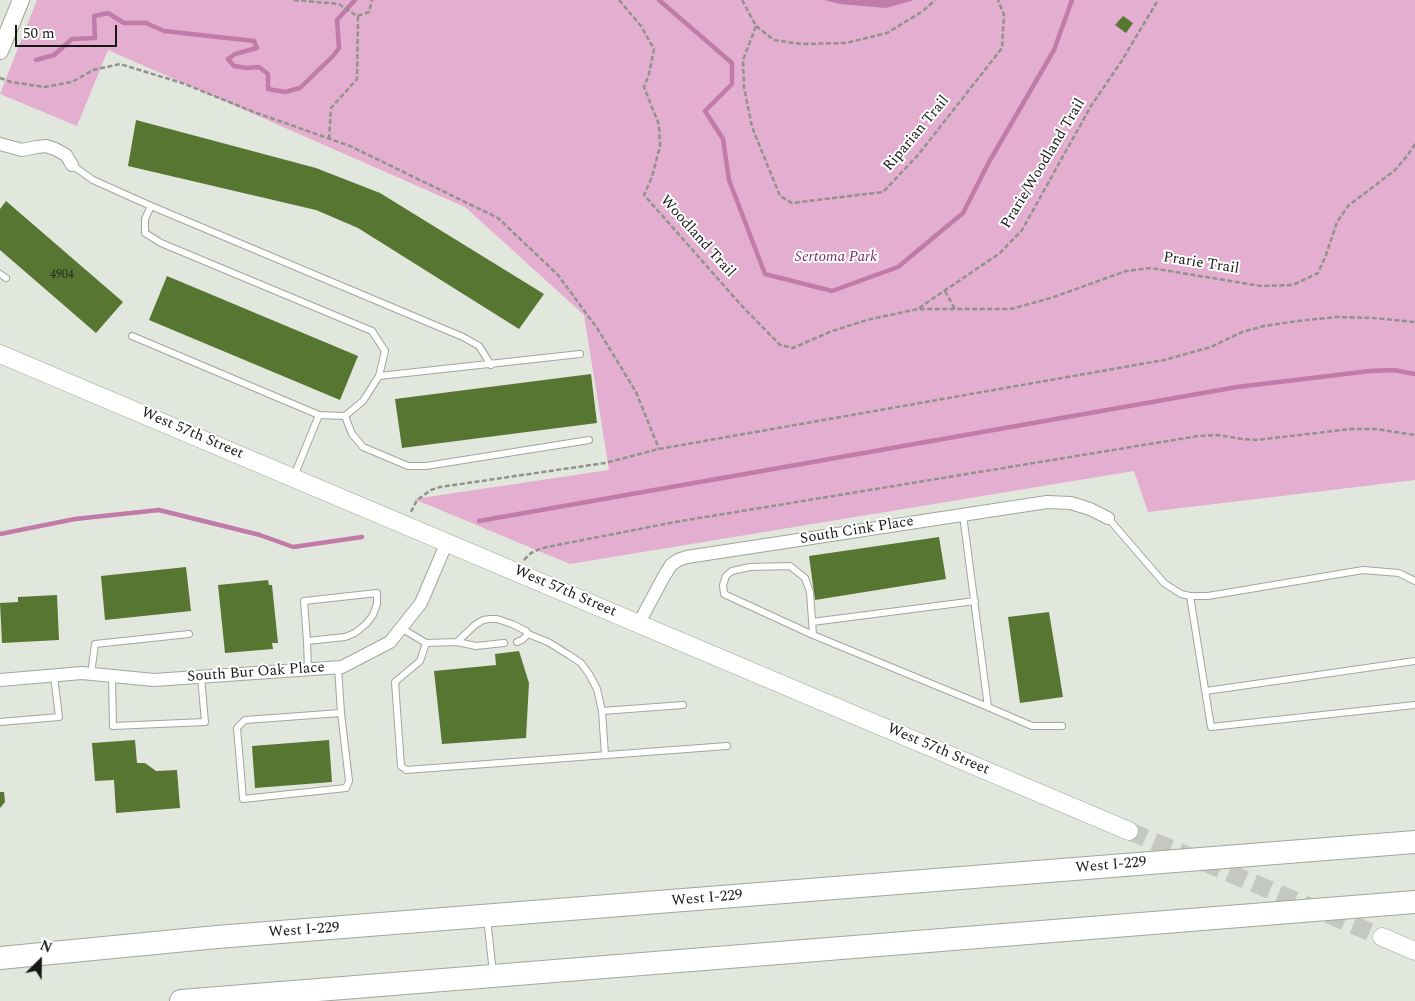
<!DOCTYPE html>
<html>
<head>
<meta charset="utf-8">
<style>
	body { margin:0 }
	#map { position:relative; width:1415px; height:1001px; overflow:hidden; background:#e2e7de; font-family:Spectral,serif }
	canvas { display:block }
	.north { position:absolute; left:15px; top:936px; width:50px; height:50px; -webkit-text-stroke:4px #fff; paint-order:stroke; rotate:23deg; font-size:14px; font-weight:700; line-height:20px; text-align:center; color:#181916 }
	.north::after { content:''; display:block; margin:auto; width:18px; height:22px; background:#181916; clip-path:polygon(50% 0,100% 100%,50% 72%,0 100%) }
	.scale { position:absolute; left:15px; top:25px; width:102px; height:22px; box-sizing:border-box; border:2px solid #181916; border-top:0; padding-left:6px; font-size:15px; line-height:18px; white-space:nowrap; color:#181916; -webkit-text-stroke:4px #fff; paint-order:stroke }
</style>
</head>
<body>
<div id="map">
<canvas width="1415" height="1001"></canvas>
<div class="north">N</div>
<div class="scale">50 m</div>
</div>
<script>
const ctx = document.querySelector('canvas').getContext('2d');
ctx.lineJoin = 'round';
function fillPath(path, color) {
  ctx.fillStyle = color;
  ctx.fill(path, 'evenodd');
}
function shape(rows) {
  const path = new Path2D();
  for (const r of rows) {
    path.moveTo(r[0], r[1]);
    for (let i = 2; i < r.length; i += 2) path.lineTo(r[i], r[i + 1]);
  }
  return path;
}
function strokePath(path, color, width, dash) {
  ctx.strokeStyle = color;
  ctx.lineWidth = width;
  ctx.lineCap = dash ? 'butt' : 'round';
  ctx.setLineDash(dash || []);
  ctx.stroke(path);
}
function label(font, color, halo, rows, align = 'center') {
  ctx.font = font + ' Spectral,serif';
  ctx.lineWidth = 4;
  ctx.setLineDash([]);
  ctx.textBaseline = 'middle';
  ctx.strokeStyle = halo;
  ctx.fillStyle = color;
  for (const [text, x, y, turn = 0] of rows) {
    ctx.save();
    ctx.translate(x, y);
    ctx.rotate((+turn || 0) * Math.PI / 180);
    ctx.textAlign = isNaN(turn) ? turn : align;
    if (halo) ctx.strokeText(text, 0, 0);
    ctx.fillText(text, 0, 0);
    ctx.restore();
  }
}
fillPath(shape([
	[37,0,1415,0,1415,480,1148,512,1134,471,570,564,414,499,609,470,584,315,465,207,108,50,77,126,0,94]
]), '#e3aecf');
fillPath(shape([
	[824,0,914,0,886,8,840,4]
]), '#c07ba8');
strokePath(shape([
	[659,0,732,63,732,84,705,111,723,139,729,180,765,274,832,291,898,267,963,213,989,162,1054,50,1072,0],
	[36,60,54,55,72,39,95,38,94,16,108,13,124,23,146,23,164,31,254,41,257,48,235,54,228,59,234,66,246,68,259,67,268,74,268,89,285,92,300,88,333,56,339,48,337,20,355,0],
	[479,521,1237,387,1370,371,1394,370,1415,374],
	[0,534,75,519,159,510,260,535,293,547,362,537]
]), '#c07ba8', 4.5);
fillPath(shape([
	[1123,16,1133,23,1126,33,1115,25],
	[136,120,316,168,380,193,544,294,519,329,358,228,316,210,128,166],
	[6,201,123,302,96,333,0,250,0,209],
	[167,276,358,356,340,400,149,320],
	[591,374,597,423,402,448,395,399],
	[939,537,946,579,815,600,809,556],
	[186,567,191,611,105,620,101,576],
	[268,580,269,585,272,585,278,643,272,643,273,649,225,653,218,585],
	[57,595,59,640,2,643,0,603,18,602,18,597],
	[1049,612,1063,697,1020,703,1008,617],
	[519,651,529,683,526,738,442,744,434,671,496,665,495,654],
	[135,740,137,763,145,763,156,771,177,770,180,808,116,813,114,780,95,781,92,743],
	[329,740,332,782,255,788,252,746],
	[0,792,4,792,5,802,0,808]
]), '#567631');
strokePath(shape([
	[1129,831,1382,937]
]), '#c4c8c0', 18, [18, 9]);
const service = shape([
	[72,165,93,180,151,206,463,337,479,346,491,365],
	[0,274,6,278],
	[132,336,319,415,345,416,363,401,379,376,385,351,372,331,161,243,145,233,145,219,151,206],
	[379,376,580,354],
	[345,416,352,434,363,447,408,466,426,466,589,440],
	[294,476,319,415],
	[1108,518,1164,583,1181,594,1190,596,1208,596,1363,570,1399,573,1415,581],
	[1190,596,1211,727,1415,705],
	[812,622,975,601],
	[401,628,426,643,420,661,395,682,401,766,406,770,727,746],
	[528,634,548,642,569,655,581,663,589,674,597,689,602,711,605,755],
	[813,635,810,592,805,578,790,566,750,567,732,571,726,576,723,585,724,594,813,635,988,707,963,515],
	[307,641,345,637,355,633,366,624,373,615,377,604,377,593,304,601,307,641,308,669],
	[426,643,457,642],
	[504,643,476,646,457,642,475,625,483,620,490,619,497,619,512,624,526,631,528,634,522,640,517,642],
	[338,667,341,713,245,720,237,728,243,799,346,788,349,781,341,713],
	[91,674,95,644,189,634],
	[112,676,113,726,205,722,201,677],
	[1206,691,1415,661],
	[988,707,1032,726,1062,726],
	[602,711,683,705],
	[0,722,59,717,54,676],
	[487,918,493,973]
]);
const minor = shape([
	[0,144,22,150,37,147,46,146,55,149,66,155,72,165],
	[639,623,663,578,671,565,678,560,687,557,1047,502,1071,503,1090,509,1108,518],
	[0,680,82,673,154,680,342,667,390,642,421,603,447,542]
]);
const tertiary = shape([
	[0,51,21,0]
]);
const secondary = shape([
	[0,354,1129,831],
	[1382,937,1415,951]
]);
const motorway = shape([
	[0,958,217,937,1415,842],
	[181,1001,1415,902]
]);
strokePath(service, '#a1a69d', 8);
strokePath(minor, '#a1a69d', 14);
strokePath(tertiary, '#a1a69d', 18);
strokePath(secondary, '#a1a69d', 19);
strokePath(motorway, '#a1a69d', 24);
strokePath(shape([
	[294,0,339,4,357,16,369,12,372,0],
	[619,0,641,26,654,49,649,74,644,87,659,125,660,146,652,177,644,195,741,305,780,345,793,348,832,331,867,320,918,309,1011,309,1051,298,1126,271,1151,268,1261,286,1293,285,1318,273,1326,255,1337,222,1349,205,1394,171,1408,155,1415,144],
	[742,0,756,26,743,60,744,87,752,127,780,196,792,203,883,192,918,155,1002,48,1004,15,998,0],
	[756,26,774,40,801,44,846,43,887,33,923,11,935,0],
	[0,78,11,82,45,87,72,82,93,70,120,64,182,83,254,112,350,146,498,218,558,275,597,328,636,392,659,449],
	[329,139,331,108,357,79,358,15],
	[945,291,955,309],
	[919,308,1000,253,1022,230,1091,106,1121,62,1158,0],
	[411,512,417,500,431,490,440,487,605,463,659,449,1164,360,1211,347,1242,332,1264,326,1298,321,1337,317,1373,318,1415,322],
	[524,560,531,553,542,548,675,522,1198,436,1218,435,1242,439,1256,440,1351,429,1376,429,1415,435]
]), '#90938d', 2.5, [5, 2.5]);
strokePath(service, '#fff', 6);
strokePath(minor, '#fff', 12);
strokePath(tertiary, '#fff', 16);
strokePath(secondary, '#fff', 18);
strokePath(motorway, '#fff', 22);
label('12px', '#28301d', null, [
	["4904",62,276]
]);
label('15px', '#181916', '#fff', [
	["Riparian Trail",917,134,-50],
	["Prarie/Woodland Trail",1044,164,-59],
	["Woodland Trail",697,237,48],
	["Prarie Trail",1201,264,9],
	["West 57th Street",192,434,23],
	["South Cink Place",857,531,-9],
	["West 57th Street",565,592,23],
	["South Bur Oak Place",256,673,-4],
	["West 57th Street",938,750,23],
	["West I-229",1111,866,-5],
	["West I-229",707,899,-5],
	["West I-229",304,931,-4]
]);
label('italic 15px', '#7d2a65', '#fff', [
	["Sertoma Park",836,258]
]);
</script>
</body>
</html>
